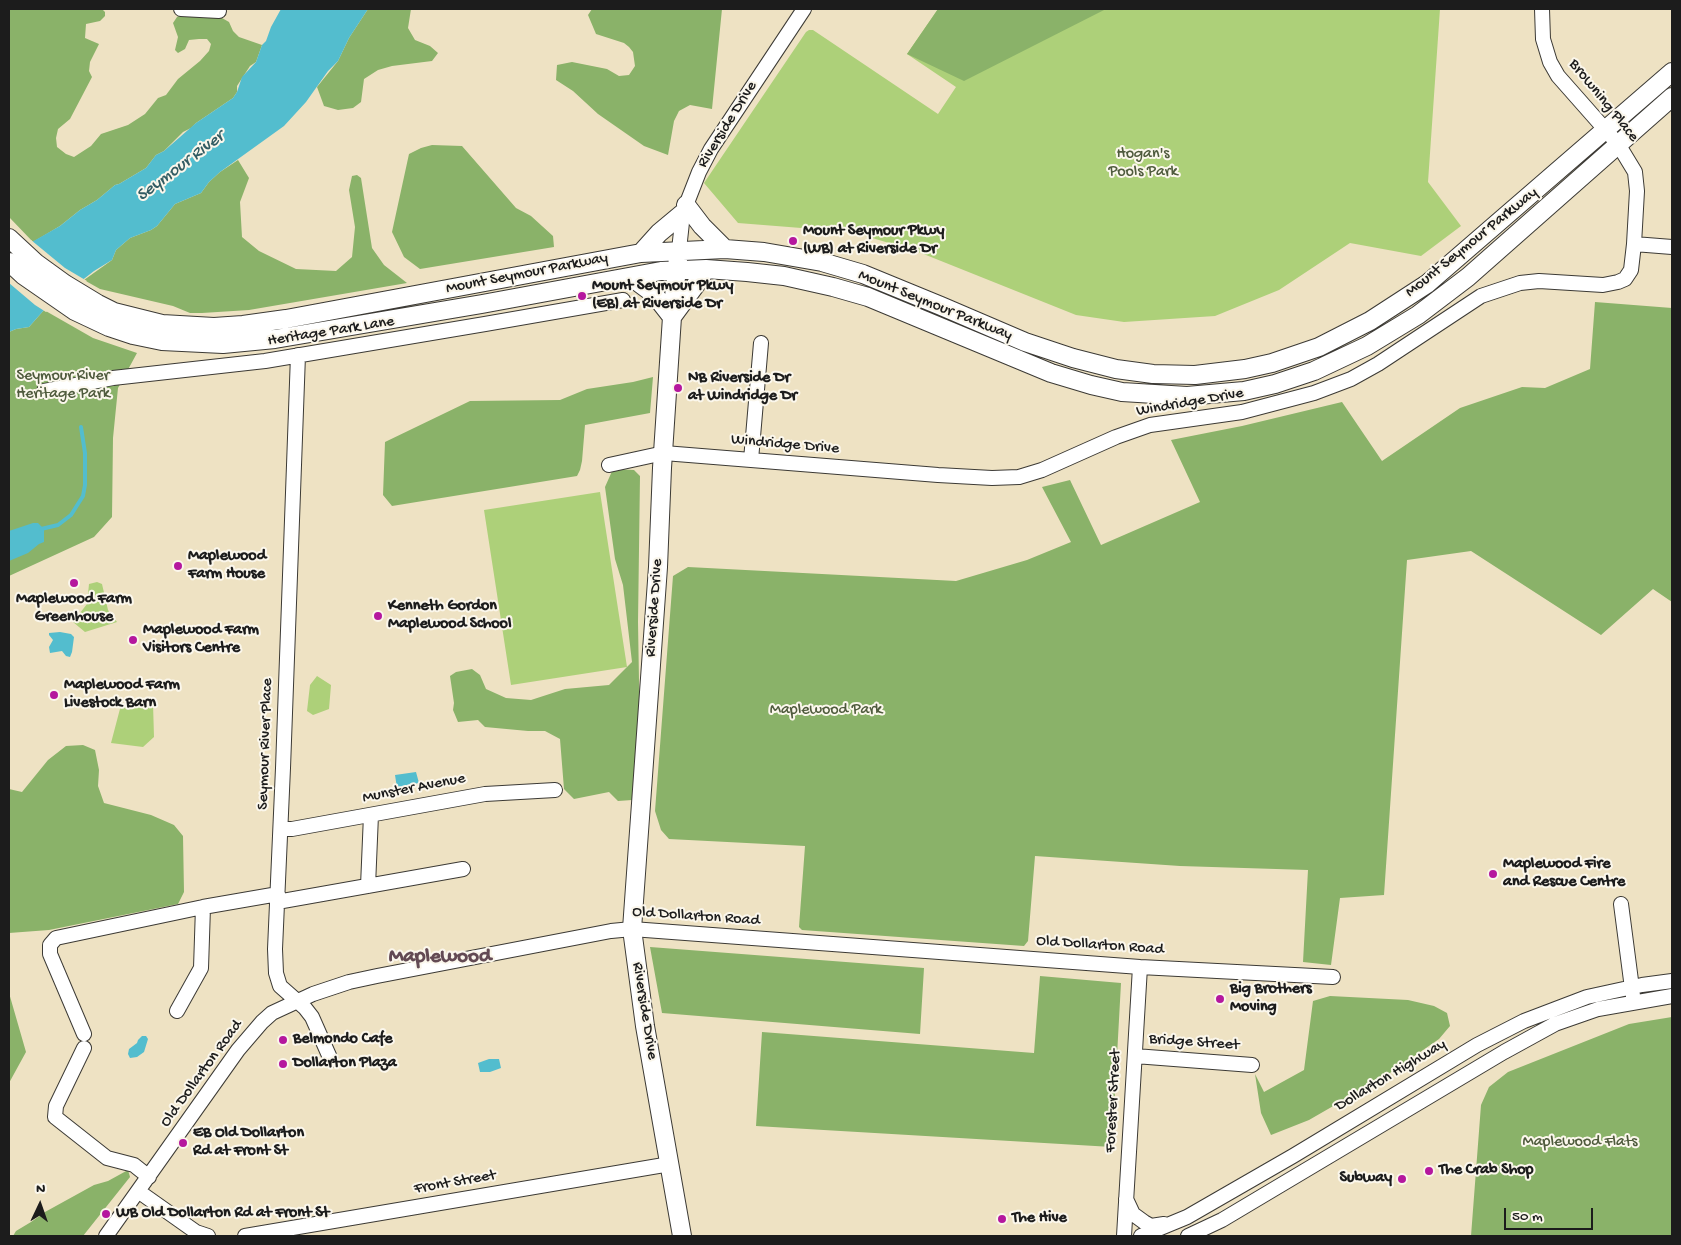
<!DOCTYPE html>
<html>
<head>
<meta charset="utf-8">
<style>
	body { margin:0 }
	#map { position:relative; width:1681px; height:1245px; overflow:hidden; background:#eee2c3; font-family:"Gochi Hand",sans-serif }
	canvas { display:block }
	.frame { position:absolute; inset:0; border:10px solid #1c1c1c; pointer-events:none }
	.north { position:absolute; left:15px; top:1180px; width:50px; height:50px; -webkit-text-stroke:4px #fbf7ec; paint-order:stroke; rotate:3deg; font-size:14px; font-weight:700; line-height:20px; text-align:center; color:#1c1c1c }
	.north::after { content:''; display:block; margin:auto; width:18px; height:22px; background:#1c1c1c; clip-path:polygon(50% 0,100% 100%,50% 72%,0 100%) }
	.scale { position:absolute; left:1504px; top:1208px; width:89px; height:22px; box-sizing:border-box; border:2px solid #1c1c1c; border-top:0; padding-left:6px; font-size:15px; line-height:18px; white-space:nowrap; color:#1c1c1c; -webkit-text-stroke:4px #fbf7ec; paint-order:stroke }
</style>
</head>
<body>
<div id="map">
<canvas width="1681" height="1245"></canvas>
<div class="frame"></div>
<div class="north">N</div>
<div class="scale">50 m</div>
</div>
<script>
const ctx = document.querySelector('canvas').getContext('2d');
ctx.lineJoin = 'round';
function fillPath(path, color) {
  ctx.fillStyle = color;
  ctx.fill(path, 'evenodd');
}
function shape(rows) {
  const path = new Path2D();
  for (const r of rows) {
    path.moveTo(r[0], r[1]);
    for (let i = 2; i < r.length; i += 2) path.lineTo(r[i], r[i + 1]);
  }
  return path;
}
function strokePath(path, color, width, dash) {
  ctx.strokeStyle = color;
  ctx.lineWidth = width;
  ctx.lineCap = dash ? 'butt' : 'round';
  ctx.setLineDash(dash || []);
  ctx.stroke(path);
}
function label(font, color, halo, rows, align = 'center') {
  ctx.font = font + ' "Gochi Hand",sans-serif';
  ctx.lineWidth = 4;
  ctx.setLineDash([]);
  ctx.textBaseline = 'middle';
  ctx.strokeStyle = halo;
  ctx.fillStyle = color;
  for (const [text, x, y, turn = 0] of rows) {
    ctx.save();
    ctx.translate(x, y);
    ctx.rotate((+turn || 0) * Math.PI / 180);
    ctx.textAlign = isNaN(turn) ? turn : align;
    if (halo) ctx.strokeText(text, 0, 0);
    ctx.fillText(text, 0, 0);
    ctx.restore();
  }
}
fillPath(shape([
	[938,9,1440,9,1428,182,1461,226,1421,256,1350,243,1279,290,1215,316,1124,322,1076,315,916,251,852,232,738,223,704,183,806,32,809,30,813,30,938,114,956,87,907,54],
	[600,492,627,667,511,685,484,510],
	[97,582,102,584,108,610,117,622,85,632,73,622,87,604,89,584],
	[317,676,331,685,329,709,313,715,307,711,310,685],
	[153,703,154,737,143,747,111,743,121,705]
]), '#add079');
fillPath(shape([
	[9,9,102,9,105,12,105,16,100,21,86,24,85,38,99,44,90,62,89,71,92,77,70,119,58,129,56,138,57,147,66,154,74,157,91,146,101,134,128,125,145,114,158,98,166,95,178,79,200,61,209,51,211,44,207,39,199,39,189,40,185,49,178,53,175,50,178,37,173,23,177,17,184,13,222,18,229,22,233,31,239,37,262,45,256,62,250,66,237,86,237,92,233,98,196,123,191,128,183,132,164,151,156,155,146,168,119,184,115,185,97,200,80,210,60,226,33,242,9,217],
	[368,9,411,9,408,28,415,40,430,46,438,53,432,61,392,66,378,70,364,79,361,102,353,108,338,110,324,106,317,87,338,61,349,38],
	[592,9,722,9,712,109,690,105,679,111,674,121,668,155,644,146,598,114,573,91,556,80,557,65,572,62,607,69,619,76,629,75,635,66,633,52,629,47,624,43,596,34,588,15],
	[938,9,1106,9,964,81,907,54],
	[432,145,462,146,516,208,531,216,553,236,554,247,420,269,404,257,392,232,409,154,421,148],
	[238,160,249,178,240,202,242,237,259,251,296,269,336,271,352,257,355,227,349,190,352,176,357,175,361,178,372,248,384,265,407,283,249,310,202,313,190,313,173,306,100,289,84,280,112,260,116,250,130,238,151,230,157,226,175,204,201,193,209,182,220,172],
	[1595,302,1672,308,1672,602,1653,589,1601,635,1471,551,1407,560,1384,895,1340,898,1331,965,1303,962,1308,870,1180,866,1035,856,1028,941,1024,946,802,930,799,927,805,846,669,839,661,830,655,811,673,576,688,567,956,581,1027,560,1071,542,1042,487,1070,480,1101,545,1200,502,1171,440,1242,426,1342,402,1382,461,1460,408,1522,387,1545,388,1590,369],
	[44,310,93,338,137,353,118,388,113,438,112,517,94,537,9,576,9,332,16,329,29,327],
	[653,377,650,413,585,425,582,461,580,470,577,476,392,506,383,495,385,442,470,401,560,400,587,389,633,382],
	[613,469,634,470,640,476,638,622,640,741,632,800,618,801,609,792,574,799,564,789,560,739,545,731,528,731,485,727,478,720,458,722,453,710,454,703,450,676,456,672,472,669,480,675,486,689,506,698,531,700,565,689,609,685,632,662,623,585,615,559,605,487],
	[83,745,95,750,99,770,98,786,104,803,151,815,174,825,183,836,184,892,178,904,49,930,9,933,9,789,22,792,48,760,66,746],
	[650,947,924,968,920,1034,662,1013],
	[1040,976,1121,983,1112,1147,756,1126,762,1032,1034,1053],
	[9,993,26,1052,9,1083],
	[1330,996,1408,1000,1434,1006,1447,1013,1450,1026,1439,1039,1387,1075,1309,1120,1271,1135,1261,1113,1255,1074,1264,1092,1304,1070,1313,1001],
	[1672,1017,1672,1236,1471,1236,1481,1105,1489,1087,1508,1072,1629,1024],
	[128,1170,130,1177,83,1236,13,1236,16,1231,31,1222,45,1212,94,1185,108,1181]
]), '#8ab269');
fillPath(shape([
	[281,9,368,9,349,38,338,61,328,71,306,102,284,126,220,172,209,182,201,193,175,204,157,226,151,230,130,238,116,250,112,260,94,271,44,310,29,327,16,329,9,332,9,255,60,226,80,210,97,200,115,185,119,184,146,168,156,155,164,151,196,123,233,98,237,92,242,77,256,62,262,45,266,41,271,27],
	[33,523,38,523,44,529,44,542,39,544,28,553,9,561,9,531],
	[60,632,71,634,74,637,72,652,70,657,66,656,62,651,50,653,49,647,53,640,49,635,49,633],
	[416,772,419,783,397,788,395,775],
	[142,1036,146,1036,148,1039,144,1052,137,1057,130,1058,128,1054,129,1049,137,1043,138,1040],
	[489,1059,499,1059,501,1068,490,1072,480,1072,478,1063]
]), '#53bdce');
fillPath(shape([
	[31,240,65,268,87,281,46,312,35,305,9,283,9,252]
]), '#eee2c3');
strokePath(shape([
	[41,529,58,525,71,515,83,496,85,485,85,453,81,427]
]), '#53bdce', 4);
const minor = shape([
	[181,9,219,11],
	[1542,9,1543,39,1550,62,1558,76,1618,144,1635,172,1637,191,1634,244],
	[679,250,683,213,699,172,711,149,804,9],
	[298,355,283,768,275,949,276,973,280,986,305,1008,312,1017,331,1060],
	[44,391,113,378,265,361,485,324,623,300],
	[751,460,761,343],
	[609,465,664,453,938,475,992,478,1019,477,1042,470,1116,437,1150,425,1242,412,1314,393,1351,379,1378,364,1481,296,1520,283,1539,281,1603,285,1618,282,1625,279,1631,270,1634,244,1672,247],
	[281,829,292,829,485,794,555,790],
	[368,886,371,815],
	[277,902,463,869],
	[1621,904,1633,996],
	[177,1011,201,968,203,907],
	[84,1034,50,954,50,945,56,938,203,907,278,894],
	[84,1048,56,1106,55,1117,107,1158,134,1165,149,1177],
	[1135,1056,1252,1065],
	[138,1191,196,1232,208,1236],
	[1126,1199,1133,1214,1144,1222,1151,1226,1164,1224],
	[106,1236,238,1050,262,1022,272,1013,313,994,349,982,377,976,611,931,632,929,1140,967,1333,977],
	[245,1236,670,1164],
	[1124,1236,1140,967],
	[1141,1236,1187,1217,1293,1156,1477,1045,1524,1021,1587,997,1642,985,1672,981],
	[1188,1236,1222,1220,1504,1052,1555,1024,1598,1009,1672,996]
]);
const major = shape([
	[686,205,702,226,725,249],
	[9,238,36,263,65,284,98,304,114,312,162,324,214,327,243,325,286,319,641,253,725,249,764,252,822,262,863,274,941,306,1025,342,1073,358,1116,369,1153,374,1195,375,1245,369,1272,363,1319,347,1370,321,1427,284,1672,72],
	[641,253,659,233,683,213],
	[678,258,672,317,662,468,658,567,632,929,645,1026,682,1236],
	[9,262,23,275,75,311,109,327,133,335,162,341,223,344,275,339,482,304,661,271,706,269,747,272,784,276,833,287,868,297,1051,373,1091,385,1122,392,1187,396,1244,391,1275,384,1314,371,1367,346,1418,315,1468,277,1672,97],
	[631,277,654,294,672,317],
	[672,317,697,283,706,269]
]);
strokePath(minor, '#3c3a35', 16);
strokePath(major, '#3c3a35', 20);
strokePath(minor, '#fff', 14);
strokePath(major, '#fff', 18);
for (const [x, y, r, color] of [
	[793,241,5,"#b5179e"],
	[582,296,5,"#b5179e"],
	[678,388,5,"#b5179e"],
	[178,566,5,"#b5179e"],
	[74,583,5,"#b5179e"],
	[378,616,5,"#b5179e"],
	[133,640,5,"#b5179e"],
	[54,695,5,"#b5179e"],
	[1493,874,5,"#b5179e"],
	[1220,999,5,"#b5179e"],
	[283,1040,5,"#b5179e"],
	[283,1064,5,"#b5179e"],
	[183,1143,5,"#b5179e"],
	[1429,1171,5,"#b5179e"],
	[1402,1179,5,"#b5179e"],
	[106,1214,5,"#b5179e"],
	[1002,1219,5,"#b5179e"]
]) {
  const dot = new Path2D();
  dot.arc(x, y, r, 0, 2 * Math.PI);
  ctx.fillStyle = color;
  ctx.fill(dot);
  strokePath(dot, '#fbf7ec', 2);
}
label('16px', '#1c1c1c', '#fbf7ec', [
	["Browning Place",1603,101,51],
	["Riverside Drive",728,125,-58],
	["Mount Seymour Parkway",1472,243,-39],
	["Mount Seymour Parkway",527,274,-11],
	["Mount Seymour Parkway",935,306,22],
	["Heritage Park Lane",331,332,-9],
	["Windridge Drive",1190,403,-10],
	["Windridge Drive",785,445,5],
	["Riverside Drive",655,608,-86],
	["Seymour River Place",266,744,-88],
	["Munster Avenue",414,789,-11],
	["Old Dollarton Road",696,917,4],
	["Old Dollarton Road",1100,946,4],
	["Riverside Drive",644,1011,81],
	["Bridge Street",1194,1043,4],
	["Old Dollarton Road",202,1074,-54],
	["Dollarton Highway",1391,1076,-31],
	["Forester Street",1114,1101,-87],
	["Front Street",455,1183,-10]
]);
label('16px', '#4f5b3d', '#fbf7ec', [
	["Hogan's",1143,155],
	["Pools Park",1143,173],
	["Seymour River",63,377],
	["Heritage Park",63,395],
	["Maplewood Park",826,711],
	["Maplewood Flats",1580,1143]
]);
label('bold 16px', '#1c1c1c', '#fbf7ec', [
	["Mount Seymour Pkwy",803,232],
	["(WB) at Riverside Dr",803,250],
	["Mount Seymour Pkwy",592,287],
	["(EB) at Riverside Dr",592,305],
	["NB Riverside Dr",688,379],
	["at Windridge Dr",688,397],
	["Maplewood",188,557],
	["Farm House",188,575],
	["Maplewood Farm",74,600,"center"],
	["Greenhouse",74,618,"center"],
	["Kenneth Gordon",388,607],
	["Maplewood School",388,625],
	["Maplewood Farm",143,631],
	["Visitors Centre",143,649],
	["Maplewood Farm",64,686],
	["Livestock Barn",64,704],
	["Maplewood Fire",1503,865],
	["and Rescue Centre",1503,883],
	["Big Brothers",1230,990],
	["Moving",1230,1008],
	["Belmondo Cafe",293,1040],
	["Dollarton Plaza",293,1064],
	["EB Old Dollarton",193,1134],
	["Rd at Front St",193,1152],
	["The Crab Shop",1439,1171],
	["Subway",1392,1179,"right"],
	["WB Old Dollarton Rd at Front St",116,1214],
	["The Hive",1012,1219]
], 'left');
label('italic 18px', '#325c63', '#fbf7ec', [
	["Seymour River",181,167,-37]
]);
label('bold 21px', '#634a53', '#fbf7ec', [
	["Maplewood",440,958]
]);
</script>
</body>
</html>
